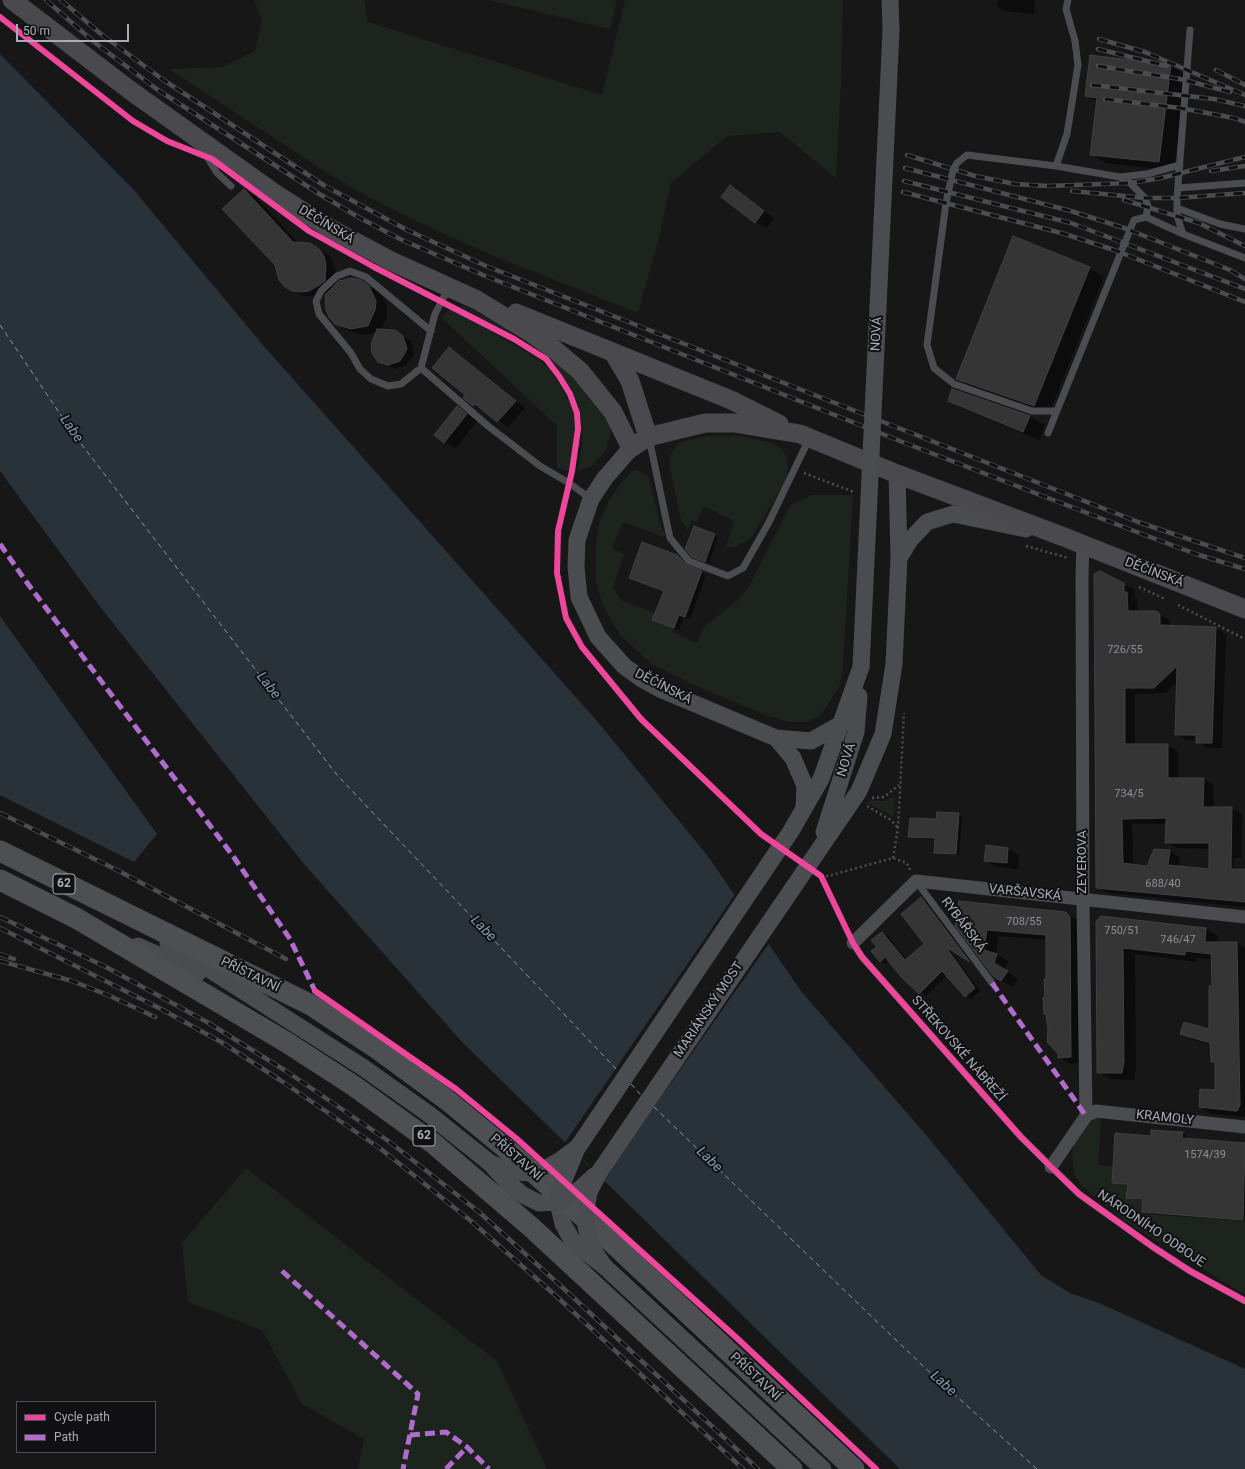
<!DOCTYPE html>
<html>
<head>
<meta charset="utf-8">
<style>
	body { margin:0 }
	#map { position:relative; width:1245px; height:1469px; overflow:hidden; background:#171717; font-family:Roboto,sans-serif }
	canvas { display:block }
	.legend { position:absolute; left:16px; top:1401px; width:140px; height:52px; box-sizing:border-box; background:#111113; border:1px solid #4d4f55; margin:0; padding:5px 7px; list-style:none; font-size:12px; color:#a8adb8 }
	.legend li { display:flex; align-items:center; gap:8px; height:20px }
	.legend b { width:20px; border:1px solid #4d4f55 }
	.scale { position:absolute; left:16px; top:24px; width:113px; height:18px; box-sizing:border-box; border:2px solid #a8adb8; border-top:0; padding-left:5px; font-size:12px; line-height:14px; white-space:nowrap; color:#a8adb8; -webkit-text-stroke:3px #111113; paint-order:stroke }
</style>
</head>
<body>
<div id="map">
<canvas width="1245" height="1469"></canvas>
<ul class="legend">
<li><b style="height:5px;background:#ed469a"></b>Cycle path</li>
<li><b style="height:5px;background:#b06ccc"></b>Path</li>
</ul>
<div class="scale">50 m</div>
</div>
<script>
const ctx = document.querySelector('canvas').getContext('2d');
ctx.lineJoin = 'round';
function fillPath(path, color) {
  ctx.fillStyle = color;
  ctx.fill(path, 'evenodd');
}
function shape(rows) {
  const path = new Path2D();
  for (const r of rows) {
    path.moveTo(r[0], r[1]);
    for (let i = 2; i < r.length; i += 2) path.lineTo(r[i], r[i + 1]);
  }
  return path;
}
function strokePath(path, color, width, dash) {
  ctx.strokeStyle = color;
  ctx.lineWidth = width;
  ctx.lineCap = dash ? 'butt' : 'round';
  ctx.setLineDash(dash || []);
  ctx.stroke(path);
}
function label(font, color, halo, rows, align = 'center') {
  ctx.font = font + ' Roboto,sans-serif';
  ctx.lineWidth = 4;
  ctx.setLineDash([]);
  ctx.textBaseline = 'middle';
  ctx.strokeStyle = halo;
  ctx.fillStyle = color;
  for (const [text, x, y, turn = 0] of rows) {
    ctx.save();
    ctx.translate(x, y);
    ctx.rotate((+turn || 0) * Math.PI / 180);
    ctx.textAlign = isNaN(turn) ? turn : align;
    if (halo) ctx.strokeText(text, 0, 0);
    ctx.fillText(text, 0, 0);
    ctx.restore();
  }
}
fillPath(shape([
	[254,0,364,0,368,22,602,95,625,0,843,0,841,83,836,178,780,132,727,136,671,183,658,242,638,313,491,255,412,219,371,198,332,176,169,69,222,67,255,51,262,21],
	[489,0,617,0,610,29],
	[459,306,464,306,521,335,560,360,593,396,610,425,611,433,606,450,591,467,577,471,582,446,581,413,574,396,562,376,547,357,520,338],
	[451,309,536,357,547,367,556,379,566,395,573,410,576,430,569,471,557,468,557,426,441,317],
	[707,436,741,436,774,443,783,450,788,460,787,474,783,486,750,539,735,547,726,547,734,521,703,506,697,522,691,520,688,531,681,520,669,463,671,454,677,444,686,440],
	[636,470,648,476,661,526,666,535,663,537,623,522,612,548,624,554,613,587,621,600,656,613,653,620,674,628,672,632,697,643,703,628,738,600,748,588,790,506,811,495,853,495,843,666,840,685,821,715,807,722,789,722,765,715,692,684,652,664,622,637,611,621,602,602,596,582,596,539,600,521,608,503,620,484,631,472],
	[895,796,894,816,892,816,868,803,869,801,885,801],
	[1097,1117,1101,1120,1098,1165,1113,1166,1112,1183,1128,1184,1127,1198,1143,1199,1142,1212,1243,1220,1243,1205,1245,1205,1245,1295,1126,1222,1080,1184,1074,1173,1072,1153,1074,1144,1087,1124],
	[246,1168,497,1361,547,1469,358,1469,364,1439,302,1404,262,1330,188,1302,182,1243]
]), '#1d241e');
fillPath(shape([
	[0,54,133,189,262,344,597,721,707,855,801,991,927,1136,1041,1275,1070,1293,1099,1303,1245,1369,1245,1469,900,1469,463,1043,304,864,101,608,0,471],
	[0,616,157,834,134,862,0,795]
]), '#2a3239');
fillPath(shape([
	[736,893,770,942,614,1164,604,1182,588,1167,589,1165,583,1159,582,1161,564,1144]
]), '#171717');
fillPath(shape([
	[998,0,1035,0,1034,14,1004,11,997,6],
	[1091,56,1171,66,1186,75,1174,171,1106,163,1091,154,1098,102,1086,95],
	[730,187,774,218,767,228,755,222],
	[244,190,255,196,298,243,310,244,330,256,336,271,335,287,365,284,377,291,385,300,387,308,387,316,381,330,395,331,411,341,414,354,407,365,396,369,379,361,377,333,363,335,347,330,335,323,327,309,326,293,320,296,304,296,285,286],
	[1089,268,1104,277,1049,414,973,388,958,379],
	[449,348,459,354,525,408,508,427,484,410,483,411,473,405,466,395],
	[949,400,1029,416,1045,425,1039,440,964,409],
	[457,407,477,421,456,448,444,442],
	[694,527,718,537,709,563,697,558],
	[677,556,691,568,706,575,690,619,684,617,679,630,654,620,665,591,635,580],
	[1124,584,1134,590,1135,598,1137,599,1138,612,1156,612,1170,621,1170,626,1216,628,1226,634,1222,748,1208,748,1197,741,1187,740,1176,734,1178,681,1165,693,1135,694,1135,745,1167,745,1178,751,1178,779,1204,779,1214,785,1214,808,1232,808,1242,814,1241,858,1234,858,1233,867,1245,868,1245,907,1108,893,1097,887],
	[1132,824,1167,824,1166,842,1177,848,1210,849,1210,870,1179,867,1180,857,1169,851,1147,867,1133,866],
	[958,814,962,816,959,855,938,854,935,852,936,840,913,838,909,836,937,820],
	[1008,849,1019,855,1018,869,997,867,985,860],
	[921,899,926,902,973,963,949,948,980,991,971,999,966,996,947,975,926,996,903,977,890,961,886,964,880,961,878,947,882,933,888,936,907,960,925,944],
	[1065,913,1077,920,1083,1063,1071,1064,1059,1057,1049,1030,1047,1015,1045,1014,1047,940,999,936,996,954,1008,961,1005,970,1018,979,1013,987,994,976,957,925],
	[1102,917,1206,929,1218,936,1217,943,1237,943,1245,948,1245,1117,1212,1114,1200,1107,1216,1091,1216,1064,1212,1061,1212,1046,1194,1040,1181,1033,1210,1031,1212,959,1197,958,1197,962,1135,954,1136,1068,1134,1080,1111,1079,1098,1072],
	[1183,1133,1186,1135,1186,1140,1245,1144,1245,1221,1146,1214,1143,1212,1144,1200,1131,1199,1128,1197,1129,1185,1113,1182,1152,1137]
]), '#0007');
strokePath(shape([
	[0,325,75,436,337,775,619,1072],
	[631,1084,641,1095],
	[654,1107,923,1366,1037,1469]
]), '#7f9cb3', 1, [5, 4]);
const building = shape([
	[1090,55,1171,65,1159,162,1090,155,1097,98,1085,96,1090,55],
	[730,185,764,211,755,223,721,197,730,185],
	[244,189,293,242,310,243,319,249,324,256,326,264,325,281,321,284,309,291,301,292,292,291,285,287,279,280,275,265,222,209,244,189],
	[1013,236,1090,267,1034,406,956,379,1013,236],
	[352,278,361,280,369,286,376,301,375,310,368,326,351,329,335,324,329,317,326,310,325,295,339,281,352,278],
	[377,329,395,330,403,336,407,349,400,361,388,365,378,362,372,353,371,344,377,329],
	[449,347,516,401,497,422,475,404,473,406,463,398,465,395,432,368,449,347],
	[952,389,1030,416,1023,432,948,401,952,389],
	[457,406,467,414,444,443,434,435,457,406],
	[694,526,715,534,705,562,692,557,685,549,694,526],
	[642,542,677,555,687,565,702,571,685,617,679,615,674,628,652,620,664,591,629,578,642,542],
	[1100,571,1124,583,1124,592,1127,592,1128,611,1156,611,1160,614,1160,625,1216,627,1212,743,1196,743,1196,735,1175,735,1177,666,1154,688,1125,688,1125,744,1168,744,1168,778,1204,778,1203,807,1232,807,1231,869,1245,869,1245,902,1096,888,1094,574,1100,571],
	[1166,818,1165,843,1209,843,1209,869,1168,865,1170,850,1154,849,1147,866,1123,863,1122,819,1166,818],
	[937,812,959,813,956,854,934,853,935,838,908,837,910,818,936,819,937,812],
	[986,845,1008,848,1007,863,984,861,986,845],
	[921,897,970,962,946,947,975,988,965,997,942,971,919,994,902,978,885,957,880,962,871,951,877,947,871,940,882,932,905,960,924,944,901,914,921,897],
	[959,901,1066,912,1070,917,1071,1057,1058,1058,1058,1054,1047,1042,1048,1030,1046,1014,1044,1014,1043,997,1045,998,1044,979,1046,979,1046,935,987,930,984,950,997,954,994,963,1008,971,1001,981,993,976,955,926,959,901],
	[1101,916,1206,928,1205,942,1237,942,1240,1105,1237,1111,1199,1107,1200,1089,1215,1090,1215,1062,1211,1062,1210,1043,1180,1034,1184,1022,1209,1029,1209,986,1212,986,1211,954,1185,951,1185,955,1123,948,1124,1061,1122,1073,1097,1073,1096,921,1101,916],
	[1151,1130,1183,1132,1182,1138,1245,1143,1243,1220,1142,1212,1143,1199,1126,1198,1128,1184,1112,1183,1115,1133,1151,1136,1151,1130]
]);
fillPath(building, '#353536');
strokePath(building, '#3f4043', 1);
strokePath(shape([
	[804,473,854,492],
	[1026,546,1068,558],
	[1139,587,1165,599],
	[1178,605,1245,639],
	[872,798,884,797,899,785],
	[867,806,891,820,898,828],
	[893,858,898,828,904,713],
	[821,876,828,876,893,858,907,863,910,870]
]), '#4d4e52', 2.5, [2, 3]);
strokePath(shape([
	[201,147,217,173,231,186],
	[1056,166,1120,177,1130,183,1145,198,1148,206,1146,217,1183,234,1245,258],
	[1120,177,1147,174,1180,165],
	[1178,188,1245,183],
	[1177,208,1220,224,1245,229],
	[1183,234,1177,216,1177,198,1190,30],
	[431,331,366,277,350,271,337,276,321,291,316,301,319,314,351,353,360,369,371,379,388,386,401,384,421,368,435,314,449,287],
	[421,368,488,426,540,466,569,483,591,499],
	[1056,411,1032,411,954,384,934,368,927,345,946,203,953,170,957,163,967,155,1056,166,1067,134,1078,65,1075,41,1066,9,1068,0],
	[1048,433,1134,220,1146,217],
	[649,438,670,538,689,561,728,576,743,568,769,522,809,439],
	[916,881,992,983],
	[853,943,862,957,1021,1137,1079,1194,1153,1247,1190,1271,1245,1301]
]), '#4b4c50', 7);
strokePath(shape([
	[853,943,916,881,1245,917],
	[1086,1116,1096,1111,1245,1127],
	[1051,1167,1086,1116,1083,900,1082,574,1083,545]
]), '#4b4c50', 13);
strokePath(shape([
	[890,0,891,31],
	[631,448,605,478,591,499,577,540,576,567,579,597,598,637,624,666,642,679,662,690,776,738,811,741,843,723],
	[899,558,910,540,927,522,953,514,1026,529],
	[776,738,793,758,805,786,804,807],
	[824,832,856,732,859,696],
	[168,943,364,1068,430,1115,490,1163,509,1184,523,1195,539,1203,558,1202,563,1224,572,1240,578,1246,604,1266,823,1469],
	[138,946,198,973],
	[578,1147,791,831,821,779,861,667],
	[600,1171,859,791,883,734,894,664,899,558,897,474]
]), '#4b4c50', 17);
strokePath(shape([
	[12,0,131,91,277,195,329,228,391,261,477,300,533,334,555,350,580,371,613,412,631,448,648,437,705,423,734,423,800,434,897,474,1064,537,1245,609],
	[516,313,731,400,779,424],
	[613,352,630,381,648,437]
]), '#4a4a4e', 19);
strokePath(shape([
	[0,851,311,1005,379,1050,447,1100,515,1156,618,1248,854,1469],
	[0,880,76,918,286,1042,354,1086,434,1144,531,1227,792,1469]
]), '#4d4f52', 21);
const rail = shape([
	[46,0,94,42,158,90,321,195,360,218,402,240,483,275,905,443,1134,531,1196,554,1245,569],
	[61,0,101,34,162,79,325,186,407,230,486,266,1138,522,1245,558],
	[1099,39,1145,52,1245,95],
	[1098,49,1167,66],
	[1098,66,1180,79,1230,92],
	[1216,70,1245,85],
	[1092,85,1214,99,1245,106],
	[1105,99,1180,108,1234,118,1245,122],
	[907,155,975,176,1015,184,1048,186,1130,183,1161,178,1245,157],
	[905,168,1071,211,1127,229,1230,270,1245,279],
	[1211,171,1245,166],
	[904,181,1071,223,1245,289],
	[1072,191,1145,198,1177,198,1245,193],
	[903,192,1065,234,1117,251,1245,302],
	[1124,200,1199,223,1245,246],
	[0,813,115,869,286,959],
	[0,917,106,967,207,1022,286,1071,387,1140,479,1212,562,1287,758,1469],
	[0,928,161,1009,221,1042,280,1080,381,1149,471,1221,555,1295,743,1469],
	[0,954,14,959],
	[0,961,72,981,110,996,155,1017]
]);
strokePath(rail, '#4b4c4f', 4.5);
strokePath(rail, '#111113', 3, [9]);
strokePath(shape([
	[861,667,891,31],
	[490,1163,513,1172,532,1173,541,1171,559,1161,578,1147],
	[600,1171,589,1192,585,1217,586,1227,592,1248,604,1266],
	[558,1202,559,1192,577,1148],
	[558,1202,580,1189,594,1176]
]), '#4b4c50', 17);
strokePath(shape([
	[0,544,25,580,233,856,290,939,315,991],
	[992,983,1086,1116],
	[282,1271,418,1394,403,1469],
	[410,1435,446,1432,467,1447,489,1469],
	[446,1469,467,1447]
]), '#b06ccc', 5, [10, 5]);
strokePath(shape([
	[0,17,133,121,167,141,212,159,309,231,374,267,514,339,546,359,559,376,570,394,577,413,578,429,572,471,558,531,557,573,566,618,582,647,641,719,761,834,821,876,853,943,862,957,1021,1137,1051,1167,1079,1194,1153,1247,1190,1271,1245,1301],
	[315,991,456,1089,517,1139,739,1340,876,1469]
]), '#ed469a', 6);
label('11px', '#8b8f98', null, [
	["726/55",1125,650],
	["734/5",1129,794],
	["688/40",1163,884],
	["708/55",1024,922],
	["750/51",1122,931],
	["746/47",1178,940],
	["1574/39",1205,1155]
]);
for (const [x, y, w] of [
	[64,884,22],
	[424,1136,22]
]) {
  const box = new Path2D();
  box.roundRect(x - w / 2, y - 10, w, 20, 3);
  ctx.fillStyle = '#111113';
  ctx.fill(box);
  strokePath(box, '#a8adb8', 1);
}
label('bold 12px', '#a8adb8', null, [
	["62",64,884],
	["62",424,1136]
]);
label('13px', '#a8adb8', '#111113', [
	["DĚČÍNSKÁ",326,225,31],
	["NOVÁ",877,334,-87],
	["DĚČÍNSKÁ",1154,573,21],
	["DĚČÍNSKÁ",663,687,27],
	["NOVÁ",847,760,-73],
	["ZEYEROVA",1083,862,-90],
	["VARŠAVSKÁ",1025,893,6],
	["RYBÁŘSKÁ",963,925,53],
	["PŘÍSTAVNÍ",250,975,26],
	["MARIÁNSKÝ MOST",709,1010,-56],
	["STŘEKOVSKÉ NÁBŘEŽÍ",958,1049,49],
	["KRAMOLY",1165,1118,6],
	["PŘÍSTAVNÍ",516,1158,41],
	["NÁRODNÍHO ODBOJE",1151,1229,34],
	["PŘÍSTAVNÍ",755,1377,43]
]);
label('italic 14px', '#7f9cb3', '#111113', [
	["Labe",71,429,55],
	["Labe",268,686,52],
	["Labe",483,929,46],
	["Labe",709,1160,44],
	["Labe",943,1384,42]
]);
</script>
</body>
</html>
